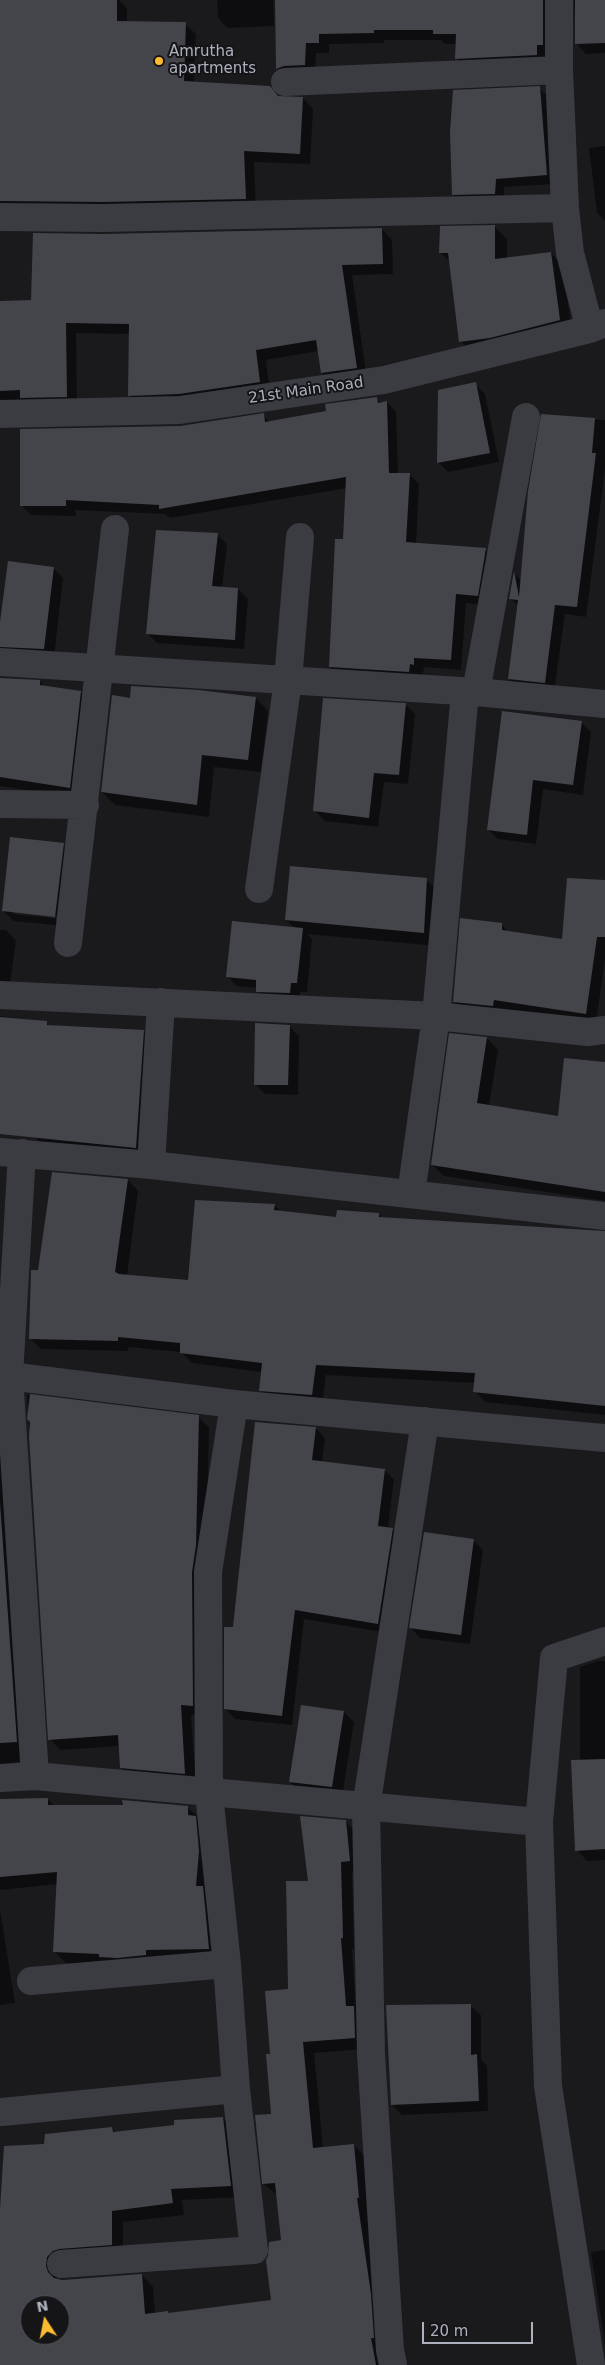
<!DOCTYPE html>
<html>
<head>
<meta charset="utf-8">
<style>
	body { margin:0 }
	#map { position:relative; width:605px; height:2365px; overflow:hidden; background:#1a1a1d; font-family:"DejaVu Sans",sans-serif }
	canvas { display:block }
	.north { position:absolute; left:20px; top:2295px; width:50px; height:50px; box-sizing:border-box; background:#151518; border:1px solid #51535a; border-radius:50%; rotate:349deg; font-size:14px; font-weight:700; line-height:20px; text-align:center; color:#acb1bd }
	.north::after { content:''; display:block; margin:auto; width:18px; height:22px; background:#ffba2f; clip-path:polygon(50% 0,100% 100%,50% 72%,0 100%) }
	.scale { position:absolute; left:422px; top:2322px; width:111px; height:22px; box-sizing:border-box; border:2px solid #acb1bd; border-top:0; padding-left:6px; font-size:15px; line-height:18px; white-space:nowrap; color:#acb1bd; -webkit-text-stroke:4px #151518; paint-order:stroke }
</style>
</head>
<body>
<div id="map">
<canvas width="605" height="2365"></canvas>
<div class="north">N</div>
<div class="scale">20 m</div>
</div>
<script>
const ctx = document.querySelector('canvas').getContext('2d');
ctx.lineJoin = 'round';
function fillPath(path, color) {
  ctx.fillStyle = color;
  ctx.fill(path, 'evenodd');
}
function shape(rows) {
  const path = new Path2D();
  for (const r of rows) {
    path.moveTo(r[0], r[1]);
    for (let i = 2; i < r.length; i += 2) path.lineTo(r[i], r[i + 1]);
  }
  return path;
}
function strokePath(path, color, width, dash) {
  ctx.strokeStyle = color;
  ctx.lineWidth = width;
  ctx.lineCap = dash ? 'butt' : 'round';
  ctx.setLineDash(dash || []);
  ctx.stroke(path);
}
function label(font, color, halo, rows, align = 'center') {
  ctx.font = font + ' "DejaVu Sans",sans-serif';
  ctx.lineWidth = 4;
  ctx.setLineDash([]);
  ctx.textBaseline = 'middle';
  ctx.strokeStyle = halo;
  ctx.fillStyle = color;
  for (const [text, x, y, turn = 0] of rows) {
    ctx.save();
    ctx.translate(x, y);
    ctx.rotate((+turn || 0) * Math.PI / 180);
    ctx.textAlign = isNaN(turn) ? turn : align;
    if (halo) ctx.strokeText(text, 0, 0);
    ctx.fillText(text, 0, 0);
    ctx.restore();
  }
}
fillPath(shape([
	[45,0,119,0,127,8,127,23,185,24,196,34,194,83,270,87,280,97,303,98,313,109,310,164,254,162,256,209,0,211,0,5],
	[217,0,273,0,274,26,227,28,218,18],
	[276,0,559,0,547,65,467,69,456,58,457,44,445,44,441,40,384,40,384,43,329,44,329,53,316,53,315,76,288,79,277,69],
	[574,0,605,0,605,53,586,54,576,43],
	[539,88,548,97,555,184,504,187,504,202,462,203,453,194],
	[605,146,605,221,597,213,589,148],
	[494,226,507,239,507,259,551,253,563,266,572,333,473,354,460,341,450,262,441,253],
	[382,229,392,240,393,274,352,275,367,379,333,384,322,373,319,351,266,360,270,393,140,406,129,395,130,334,76,333,77,407,0,410,0,302,33,302,103,235],
	[475,384,485,394,499,462,448,472,438,462],
	[376,398,381,403,387,402,396,412,398,474,409,474,419,484,416,544,486,550,496,559,487,605,466,603,461,670,424,667,423,674,419,674,419,681,340,676,330,667,345,541,347,488,170,518,165,514,75,510,76,516,31,515,21,505,180,427,263,415,271,423,328,412],
	[542,416,605,420,605,469,586,617,565,614,554,692,519,689,509,679,519,606,510,598,515,574,522,581],
	[217,534,227,544,222,588,238,589,248,599,244,649,157,643,147,633],
	[53,568,63,578,54,658,0,649,0,631],
	[0,678,40,681,45,687,80,692,90,702,79,798,0,786],
	[256,698,268,711,261,772,214,767,209,817,115,805,102,792,131,699],
	[405,704,415,714,408,784,384,782,378,827,325,821,315,811],
	[581,722,591,732,583,795,543,789,536,844,498,839,488,830],
	[63,844,73,854,65,926,13,921,4,911],
	[13,911,62,916,61,919,13,914],
	[426,880,440,893,437,946,307,934,312,939,307,992,300,992,300,1003,267,1001,257,991,257,988,237,986,228,977,295,928,286,920],
	[605,882,605,959,596,1023,464,1012,454,1002,502,925,509,932,563,940],
	[0,930,6,930,16,941,9,990,0,995],
	[0,1016,46,1022,50,1026,143,1031,154,1042,146,1158,46,1149,36,1138,37,1094,0,1090],
	[289,1026,299,1036,298,1095,265,1094,255,1084],
	[450,1034,487,1038,498,1050,489,1106,559,1117,605,1063,605,1201,444,1176,432,1165],
	[128,1180,138,1191,127,1276,190,1282,274,1205,282,1212,338,1218,379,1214,383,1219,605,1232,605,1415,485,1402,475,1391,476,1383,326,1375,322,1406,271,1401,260,1390,262,1372,192,1363,181,1352,128,1347,128,1351,41,1349,30,1338,39,1271],
	[0,1394,29,1760,0,1765],
	[27,1395,198,1417,209,1427,203,1716,191,1715,196,1784,132,1778,121,1768,120,1746,60,1750,50,1739],
	[316,1428,325,1438,322,1463,384,1470,394,1479,388,1528,392,1529,402,1539,388,1633,304,1619,292,1725,235,1719,226,1709,234,1629],
	[473,1540,483,1550,470,1644,420,1638,411,1628],
	[598,1661,605,1661,605,1860,587,1861,577,1850,580,1761,580,1667],
	[302,1706,344,1712,354,1722,342,1797,300,1791,290,1782],
	[47,1799,55,1806,187,1807,199,1818,220,1960,108,1965,66,1963,55,1952,58,1884,0,1890,0,1800],
	[345,1821,357,1833,361,1872,352,1873,354,1949,352,1949,356,2010,366,2049,314,2053,323,2148,354,2145,366,2157,385,2365,0,2365,0,2205,46,2145,112,2128,117,2133,223,2118,234,2130,242,2197,182,2200,184,2215,123,2222,123,2256,58,2268,57,2280,142,2275,153,2287,155,2314,169,2315,273,2301,282,2241,277,2195,264,2184,272,2115,272,2055,289,1990,310,1882],
	[30,2305,60,2305,60,2335,30,2335],
	[0,1909,15,2003,0,2005],
	[471,2006,481,2015,481,2060,487,2066,488,2111,402,2115,392,2105,387,2007],
	[605,2250,605,2345,591,2252]
]), '#0007');
fillPath(shape([
	[0,0,117,0,117,21,186,22,184,81,270,86,278,96,303,97,300,154,244,151,246,199,103,202,0,201],
	[275,0,543,0,543,45,537,45,537,55,455,59,456,34,433,34,433,30,374,30,374,33,319,34,319,43,306,43,305,65,284,66,276,69],
	[575,0,605,0,605,43,575,44],
	[540,86,547,175,496,179,495,194,452,195,450,132,453,90],
	[495,225,495,259,551,252,560,320,490,338,459,342,448,253,439,253,440,226],
	[382,228,383,264,342,265,357,368,321,373,316,340,256,350,260,382,179,394,128,396,129,324,66,323,67,397,20,398,20,390,0,391,0,301,31,300,33,233,103,234],
	[476,382,490,453,437,463,438,390],
	[377,397,378,403,387,401,389,473,410,473,406,542,486,548,478,596,456,594,451,660,414,658,414,665,410,664,409,672,329,667,335,539,343,539,346,477,159,509,159,505,66,500,66,506,20,506,20,429,180,426,264,413,265,422,326,411,325,404],
	[541,414,595,418,592,453,596,453,577,607,555,605,545,683,508,679,518,600,509,599,514,571,519,597,528,491],
	[156,530,218,533,212,586,238,588,235,640,146,634],
	[8,561,54,567,44,649,0,647,0,622],
	[0,678,40,680,40,685,81,691,70,788,0,777],
	[131,686,199,690,256,697,248,760,202,755,197,805,101,792,112,695,130,698],
	[323,698,406,703,399,775,374,773,369,818,313,811],
	[502,711,582,721,573,785,533,780,527,835,487,830],
	[10,837,64,843,55,917,2,911],
	[290,866,427,878,424,933,285,920],
	[567,878,605,880,605,937,597,937,586,1014,494,1000,493,1006,453,1002,460,918,502,923,502,930,562,939],
	[232,921,303,928,297,983,291,983,290,993,256,992,256,980,226,977],
	[0,1017,47,1021,47,1025,144,1030,136,1148,0,1134],
	[255,1023,290,1025,288,1085,254,1085],
	[449,1033,487,1037,477,1103,558,1116,564,1058,605,1062,605,1192,431,1165],
	[52,1172,128,1179,115,1272,119,1274,188,1280,195,1200,275,1204,274,1210,336,1217,337,1210,379,1213,379,1217,605,1231,605,1406,473,1392,475,1373,316,1365,312,1395,259,1391,262,1363,180,1353,180,1343,118,1337,118,1341,29,1339,31,1270,38,1270],
	[30,1394,199,1415,196,1545,192,1572,193,1706,181,1705,185,1774,120,1768,118,1735,48,1740,29,1436,30,1422,27,1419],
	[255,1422,316,1427,312,1460,385,1469,378,1526,393,1528,378,1624,295,1610,282,1716,224,1709,224,1627,233,1627],
	[0,1503,17,1742,0,1743],
	[424,1532,474,1539,461,1635,409,1628],
	[301,1705,344,1711,332,1787,289,1782],
	[605,1759,605,1849,575,1851,571,1760],
	[48,1798,48,1805,123,1805,122,1800,188,1806,188,1815,196,1816,199,1851,196,1886,203,1886,209,1949,146,1950,146,1955,117,1958,99,1957,99,1954,53,1952,57,1872,0,1877,0,1799],
	[300,1816,346,1820,350,1861,341,1862,343,1938,341,1938,346,2006,354,2006,355,2038,303,2042,313,2148,354,2144,359,2198,357,2198,371,2294,374,2338,371,2338,376,2365,0,2365,0,2209,4,2146,44,2144,45,2134,112,2127,113,2132,174,2125,174,2120,223,2117,231,2186,171,2189,173,2203,112,2211,112,2245,59,2249,53,2251,47,2257,46,2266,48,2272,54,2278,62,2280,142,2274,145,2314,168,2311,168,2313,271,2300,266,2260,268,2256,269,2242,281,2240,275,2183,262,2184,255,2115,271,2114,266,2054,270,2054,265,1991,288,1989,286,1881,308,1881],
	[30,2305,60,2305,60,2335,30,2335],
	[471,2004,471,2055,477,2054,479,2101,391,2105,386,2005]
]), '#44454a');
strokePath(shape([
	[559,0,559,70,565,208],
	[285,82,559,70],
	[0,217,103,218,565,208,570,253,590,329],
	[0,414,180,410,384,380,590,329,605,323],
	[0,662,476,692,605,704],
	[476,692,526,417],
	[0,804,85,805],
	[259,889,288,680,300,537],
	[68,943,115,529],
	[0,995,436,1016,588,1032,605,1030],
	[0,1152,151,1165,605,1216],
	[22,1153,9,1376,35,1776],
	[151,1165,161,1002],
	[411,1194,436,1016,465,692],
	[9,1376,234,1404,605,1438],
	[0,1778,35,1776,539,1822],
	[31,1981,227,1964],
	[2,2112,236,2089],
	[61,2264,254,2250,236,2089,227,1964,209,1794,208,1572,234,1404],
	[393,2365,390,2350,371,2054,366,1808,425,1421],
	[591,2365,548,2086,539,1822,554,1658,605,1641]
]), '#3b3c42', 28);
for (const [x, y, r, color] of [
	[159,61,5,"#ffba2f"]
]) {
  const dot = new Path2D();
  dot.arc(x, y, r, 0, 2 * Math.PI);
  ctx.fillStyle = color;
  ctx.fill(dot);
  strokePath(dot, '#151518', 2);
}
label('15px', '#acb1bd', '#151518', [
	["Amrutha",169,52],
	["apartments",169,69]
], 'left');
label('15px', '#acb1bd', '#151518', [
	["21st Main Road",306,391,-8]
]);
</script>
</body>
</html>
